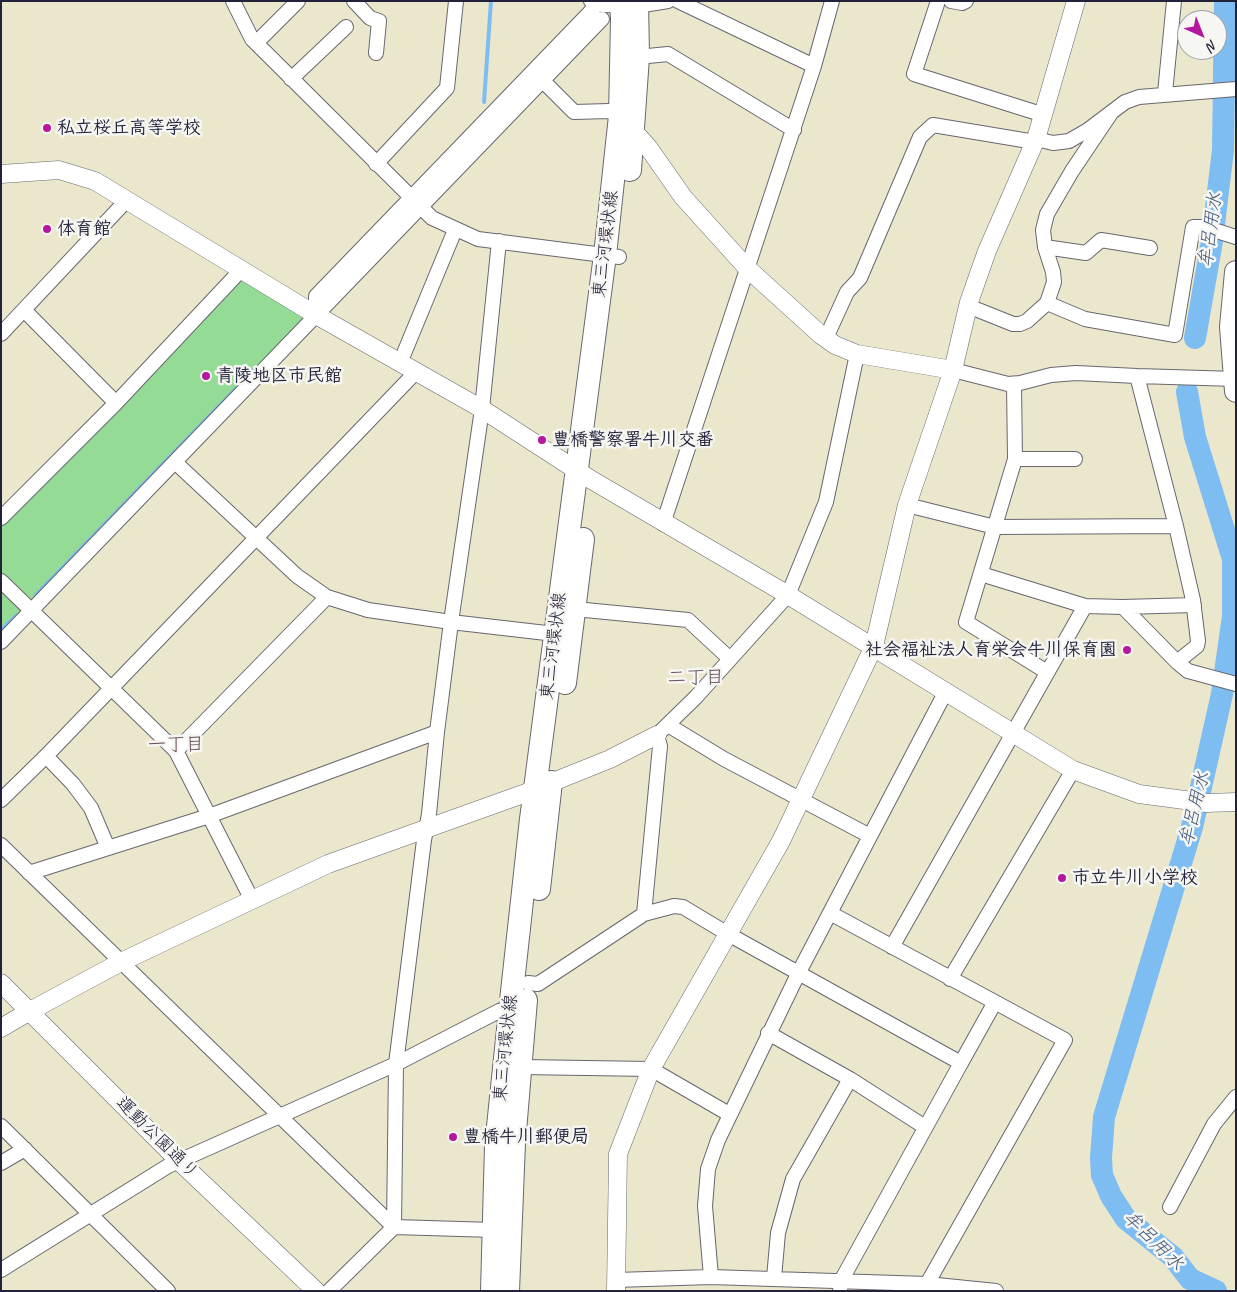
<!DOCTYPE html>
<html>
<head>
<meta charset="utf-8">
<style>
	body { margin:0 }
	#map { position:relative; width:1237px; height:1292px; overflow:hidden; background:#ebe7cd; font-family:Caveat,sans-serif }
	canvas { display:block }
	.frame { position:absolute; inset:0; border:2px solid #22223b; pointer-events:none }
	.north { position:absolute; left:1177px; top:10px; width:50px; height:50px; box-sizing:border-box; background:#f6f6f2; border:1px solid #a1a1a9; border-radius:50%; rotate:136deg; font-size:14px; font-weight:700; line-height:20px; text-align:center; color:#22223b }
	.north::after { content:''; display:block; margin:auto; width:18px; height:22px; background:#b5179e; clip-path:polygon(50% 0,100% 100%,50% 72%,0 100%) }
</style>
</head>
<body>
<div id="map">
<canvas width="1237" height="1292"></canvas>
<div class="frame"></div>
<div class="north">N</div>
</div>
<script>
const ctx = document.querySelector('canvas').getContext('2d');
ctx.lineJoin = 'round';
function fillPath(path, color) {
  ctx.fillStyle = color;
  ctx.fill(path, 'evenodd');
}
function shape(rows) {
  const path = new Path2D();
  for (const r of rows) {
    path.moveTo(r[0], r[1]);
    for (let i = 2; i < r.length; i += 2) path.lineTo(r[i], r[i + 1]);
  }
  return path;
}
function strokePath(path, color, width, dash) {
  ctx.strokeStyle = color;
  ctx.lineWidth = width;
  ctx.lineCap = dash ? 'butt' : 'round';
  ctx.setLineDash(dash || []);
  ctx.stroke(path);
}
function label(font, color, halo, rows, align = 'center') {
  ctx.font = font + ' Caveat,"Klee One",sans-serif';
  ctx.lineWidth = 5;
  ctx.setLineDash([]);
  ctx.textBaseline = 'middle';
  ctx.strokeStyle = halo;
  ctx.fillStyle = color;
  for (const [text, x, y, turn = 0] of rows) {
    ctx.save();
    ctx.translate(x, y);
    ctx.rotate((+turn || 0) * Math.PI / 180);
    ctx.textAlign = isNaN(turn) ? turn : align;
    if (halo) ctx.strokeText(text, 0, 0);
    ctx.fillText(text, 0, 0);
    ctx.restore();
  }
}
fillPath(shape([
	[242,269,316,315,1,641,1,518]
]), '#94db96');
strokePath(shape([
	[484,102,491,1],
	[36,595,256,368],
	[1,630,17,615]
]), '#7dbdf2', 4);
strokePath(shape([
	[1195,338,1212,241,1223,150,1225,1],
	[1187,392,1195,437,1233,559,1233,616,1222,694,1192,827,1104,1117,1101,1158,1102,1175,1111,1196,1126,1219,1173,1257,1190,1279,1216,1291]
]), '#7dbdf2', 22);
const minor = shape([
	[233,1,252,39,432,218,478,239,619,257],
	[354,1,370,18,379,21,376,53],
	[591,1,602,5,637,6,668,1],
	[678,1,814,66],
	[938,1,914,74,1044,115],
	[951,1,962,3,966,1],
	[256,43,298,1],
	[638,57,668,54,794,130],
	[291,79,346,27],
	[543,81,574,112,609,111,620,116],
	[1165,93,1174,1],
	[1111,113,1072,171,1047,214,1043,230,1045,247,1053,272,1054,282,1047,303,1085,319,1175,335,1193,227,1204,227,1236,237],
	[1036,139,1053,143,1069,141,1088,130,1125,102,1139,97,1236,89],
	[376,164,447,88,456,1],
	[1045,247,1086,253,1101,240,1150,248],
	[968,306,1013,324,1020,324,1027,321,1047,303],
	[24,310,116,403],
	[316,315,316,296,594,8],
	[1,334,126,201],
	[826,338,847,292,860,278,920,137,933,125,1035,142],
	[400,363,455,230],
	[1137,376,1236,379],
	[1014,384,1015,459,966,622,1047,672],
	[1015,459,1075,459],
	[176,463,297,576,327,597,368,610,451,622,555,634],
	[907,505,995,527,1176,526,1137,376,1076,373,1051,375,1020,383,1008,384,953,370],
	[1,518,116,403,242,269],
	[663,524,814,66,832,1],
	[1176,526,1193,600,1198,641,1197,646,1177,662],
	[981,574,1085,606],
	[1,581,176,751,251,898],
	[1123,607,1194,605],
	[575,609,688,620,730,659],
	[1,642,602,19],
	[945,693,799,972,718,1140,708,1169,705,1206,711,1277,927,1284,996,1291],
	[668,725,724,759,870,836],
	[176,751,327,597],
	[46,756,73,784,91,808,108,848],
	[1,800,46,756,415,373],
	[1,845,394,1227,494,1230],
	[29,873,209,816,437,732],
	[830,913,1065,1040,927,1284],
	[644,914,660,746,657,735,696,697,788,595,826,502,857,354],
	[892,947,1085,606,1123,607,1177,662,1188,671,1236,684],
	[950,979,1073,770],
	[528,983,538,984,644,914,674,906,683,907,728,934,961,1063,841,1281,840,1291],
	[768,1033,850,1079,925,1127],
	[961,1063,995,1002],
	[521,1067,651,1069,729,1114],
	[1,1126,168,1291],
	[1,1163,25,1149],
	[1170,1207,1214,1124,1236,1097],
	[1,1270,168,1166,396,1064,499,1011,510,1010],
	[774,1278,778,1233,793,1179,850,1079],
	[616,1280,711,1277],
	[329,1291,394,1227,396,1064,424,840,429,814,437,732,451,622,482,409,499,241]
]);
const tertiary = shape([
	[627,124,648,147,683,197,748,269,821,335,835,345,857,354,953,370],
	[1,174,59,170,95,181,316,315,482,409,590,479,788,595,1073,770,1139,794,1207,803,1236,802],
	[1,983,180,1162,316,1291],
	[1,1028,30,1011,121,962,328,864,523,794,610,759,657,735],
	[616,1291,618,1154,651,1069,781,841,874,646,907,505,953,370,969,302,987,251,1036,139,1076,1]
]);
const primary = shape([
	[630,170,638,57,637,1],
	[1236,272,1231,327,1236,391],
	[565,683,583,539],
	[539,889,551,782],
	[492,1291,496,1146,510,1010,531,819,605,255,620,116,622,19,621,1],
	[508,1291,514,1143,526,1000]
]);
strokePath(minor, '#68676e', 16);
strokePath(tertiary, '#68676e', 19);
strokePath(primary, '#68676e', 24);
strokePath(minor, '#fff', 14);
strokePath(tertiary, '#fff', 18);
strokePath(primary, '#fff', 22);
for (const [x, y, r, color] of [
	[47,128,5,"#b5179e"],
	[47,229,5,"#b5179e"],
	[206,376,5,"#b5179e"],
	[542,440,5,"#b5179e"],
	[1127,650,5,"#b5179e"],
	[1062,878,5,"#b5179e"],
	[453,1137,5,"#b5179e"]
]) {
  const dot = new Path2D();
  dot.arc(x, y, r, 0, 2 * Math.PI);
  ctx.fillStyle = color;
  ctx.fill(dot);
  strokePath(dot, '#f6f6f2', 2);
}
label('bold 18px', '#22223b', '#f6f6f2', [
	["私立桜丘高等学校",57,128],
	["体育館",57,229],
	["青陵地区市民館",216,376],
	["豊橋警察署牛川交番",552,440],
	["社会福祉法人育栄会牛川保育園",1117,650,"right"],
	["市立牛川小学校",1072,878],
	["豊橋牛川郵便局",463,1137]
], 'left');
label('18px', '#22223b', '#f6f6f2', [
	["東三河環状線",606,244,-83],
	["東三河環状線",554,646,-83],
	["東三河環状線",506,1048,-84],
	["運動公園通り",157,1138,45]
]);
label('italic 19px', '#42587b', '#f6f6f2', [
	["牟呂用水",1211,230,-82],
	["牟呂用水",1195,809,-76],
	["牟呂用水",1153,1241,45]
]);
label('19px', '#684f58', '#f6f6f2', [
	["二丁目",696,678],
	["一丁目",176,745]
]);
</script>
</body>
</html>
